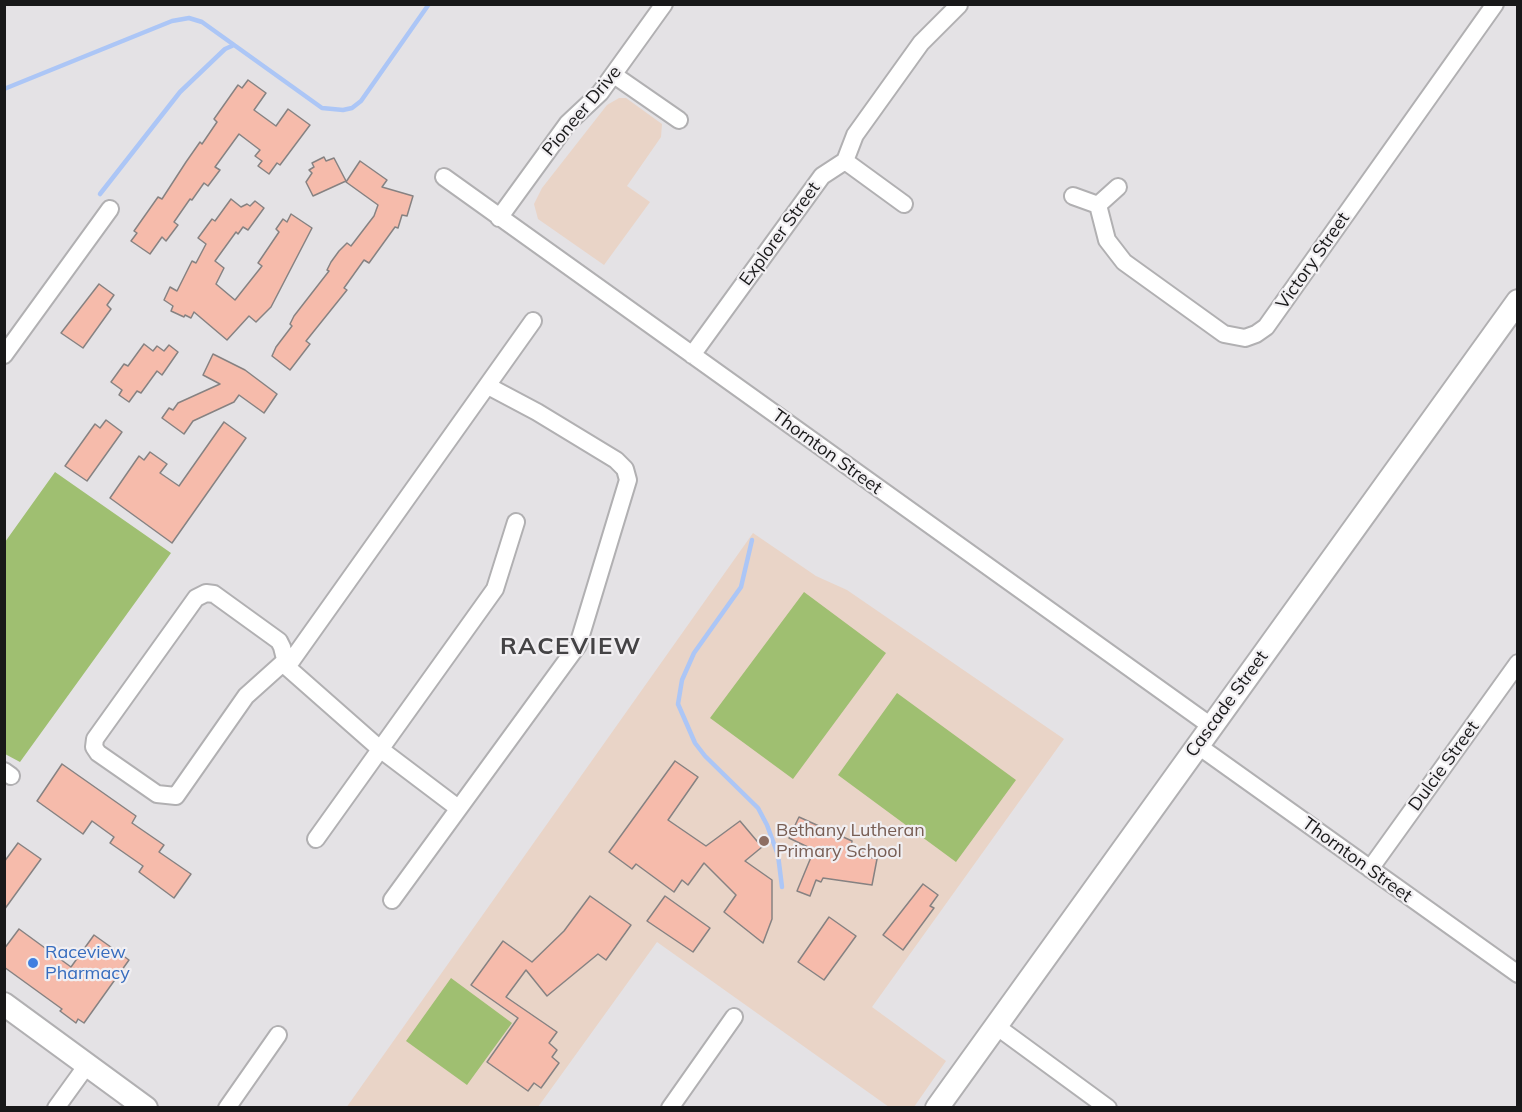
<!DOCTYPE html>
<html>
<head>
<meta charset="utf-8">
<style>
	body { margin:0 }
	#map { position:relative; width:1522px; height:1112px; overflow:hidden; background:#e4e2e5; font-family:Mulish,sans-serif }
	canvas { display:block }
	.frame { position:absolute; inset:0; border:6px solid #181819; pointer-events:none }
</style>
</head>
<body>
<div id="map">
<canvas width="1522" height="1112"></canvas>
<div class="frame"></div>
</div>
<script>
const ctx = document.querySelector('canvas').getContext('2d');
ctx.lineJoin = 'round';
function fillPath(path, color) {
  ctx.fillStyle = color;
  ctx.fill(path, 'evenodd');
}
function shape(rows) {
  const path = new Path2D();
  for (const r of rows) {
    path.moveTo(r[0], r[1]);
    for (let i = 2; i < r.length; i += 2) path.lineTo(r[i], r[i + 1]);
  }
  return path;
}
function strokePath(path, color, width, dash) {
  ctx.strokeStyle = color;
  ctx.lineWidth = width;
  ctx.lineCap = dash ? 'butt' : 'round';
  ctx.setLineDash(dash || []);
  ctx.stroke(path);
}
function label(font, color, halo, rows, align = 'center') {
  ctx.font = font + ' Mulish,sans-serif';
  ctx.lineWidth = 4.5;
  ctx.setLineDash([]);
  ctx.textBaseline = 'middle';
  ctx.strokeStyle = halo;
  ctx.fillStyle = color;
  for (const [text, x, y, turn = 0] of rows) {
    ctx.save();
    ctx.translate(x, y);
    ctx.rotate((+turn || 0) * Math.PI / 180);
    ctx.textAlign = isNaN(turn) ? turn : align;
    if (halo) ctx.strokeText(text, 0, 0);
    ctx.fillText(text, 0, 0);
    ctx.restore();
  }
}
fillPath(shape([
	[619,98,626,98,662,124,661,137,627,186,650,202,604,265,538,219,534,204,542,188,607,105],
	[753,533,816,576,847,590,1064,739,872,1007,946,1061,914,1107,889,1107,657,942,538,1107,346,1108]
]), '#e9d4c7');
fillPath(shape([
	[55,472,171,553,20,762,5,754,5,542],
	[804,592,886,653,793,779,710,718],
	[897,693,1016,780,956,862,838,775],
	[451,978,512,1023,467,1085,406,1041]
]), '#9fbf71');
strokePath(shape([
	[4,89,172,21,189,18,202,22,322,108,343,110,352,108,361,101,429,4],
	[100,194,180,92,225,49,234,45],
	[752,540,741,587,694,653,682,680,678,704,695,743,705,756,758,808,767,825,778,855,782,887]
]), '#acc6f6', 4.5);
const building = shape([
	[248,80,266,93,254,110,276,126,288,109,310,125,280,165,277,163,269,174,258,166,262,161,255,156,260,150,239,134,215,167,220,170,208,186,204,183,192,200,190,199,174,222,178,225,166,241,162,237,150,254,131,241,137,233,134,231,158,197,162,199,186,162,200,142,202,144,217,122,214,119,238,85,242,88,248,80],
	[324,157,326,161,334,158,346,181,313,196,306,182,312,173,309,170,314,167,312,163,324,157],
	[360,161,387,180,382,187,413,196,407,216,402,215,398,228,395,227,369,263,364,260,344,288,347,290,306,341,310,344,290,370,272,356,276,347,292,326,290,324,294,316,329,271,327,270,331,262,339,251,347,243,351,246,374,216,378,205,346,182,360,161],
	[231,199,241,207,247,204,250,206,255,201,264,208,248,230,243,227,238,234,236,232,215,261,224,268,216,284,235,300,262,266,258,263,279,232,276,229,283,219,287,222,291,214,312,228,271,307,256,322,249,316,227,340,194,312,191,318,185,315,184,317,171,311,173,306,164,300,170,287,177,291,192,261,196,263,206,244,198,238,212,219,215,221,231,199],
	[99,284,114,295,107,305,111,309,83,348,61,333,99,284],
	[144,344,153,351,157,346,164,351,169,345,178,352,162,375,157,371,141,393,137,391,129,402,119,395,122,390,111,382,124,364,128,366,144,344],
	[213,354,245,370,277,394,264,413,239,395,234,402,193,421,184,434,162,418,169,408,173,410,178,403,220,384,203,375,213,354],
	[106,420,122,432,87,481,65,466,95,424,100,428,106,420],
	[224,422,246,438,172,543,110,498,139,456,144,460,150,452,167,464,160,473,179,486,224,422],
	[675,761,698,777,668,820,706,846,740,821,762,847,745,861,772,880,772,919,763,943,724,912,736,895,704,863,688,885,682,880,674,892,636,864,632,869,609,852,675,761],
	[62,764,136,816,132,823,164,845,159,852,191,874,174,898,139,872,143,866,110,843,114,837,92,821,83,834,37,801,62,764],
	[799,817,852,841,851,850,867,852,868,857,877,859,872,885,823,878,821,882,816,880,810,896,797,891,814,850,789,838,799,817],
	[18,843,41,859,4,910,4,862,18,843],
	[923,884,938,895,930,906,934,908,903,950,883,935,923,884],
	[590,896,631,925,606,960,598,954,547,996,526,970,506,997,557,1032,549,1043,557,1050,552,1057,559,1063,541,1088,534,1083,528,1091,487,1062,518,1018,471,985,503,941,532,962,564,931,590,896],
	[665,896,710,928,693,952,647,921,665,896],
	[829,917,856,936,824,980,798,962,829,917],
	[19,929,71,967,94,935,129,960,84,1023,78,1019,76,1023,60,1011,62,1009,4,967,4,949,19,929]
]);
fillPath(building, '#f6bbab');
strokePath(building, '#868282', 1.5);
const street = shape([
	[614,75,679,120],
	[845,161,904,204],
	[444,177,1211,726],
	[1073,196,1098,205,1118,187],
	[1098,205,1107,240,1124,262,1224,334,1245,338,1256,334,1266,327,1495,4],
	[499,218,568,123,600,93,664,4],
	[4,355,110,209],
	[692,355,822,176,845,161,855,135,921,43,959,5],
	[285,661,246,696,176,796,157,794,98,753,94,747,95,739,196,598,206,593,214,594,279,641,282,647,287,667,380,749,458,808],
	[287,667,533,321],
	[1197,745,1518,974],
	[4,771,11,776],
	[316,839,495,589,516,522],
	[1370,869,1518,663],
	[392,900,578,645,628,480,625,469,616,460,537,412,488,386],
	[996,1026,1108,1108],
	[56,1108,87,1065],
	[227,1108,278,1035],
	[670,1108,734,1017]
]);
const secondary = shape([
	[4,1004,146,1108],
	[937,1108,1518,301]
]);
strokePath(street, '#b1b0b2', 20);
strokePath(secondary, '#b1b0b2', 26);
strokePath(street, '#fff', 16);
strokePath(secondary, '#fff', 22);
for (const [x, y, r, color] of [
	[764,841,6,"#8d6e63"],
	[33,963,6,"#3f7fe0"]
]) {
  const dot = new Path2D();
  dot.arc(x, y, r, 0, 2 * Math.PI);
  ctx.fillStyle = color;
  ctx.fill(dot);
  strokePath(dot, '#f1eff2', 2);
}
label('18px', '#181819', '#f1eff2', [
	["Pioneer Drive",582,111,-50],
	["Explorer Street",780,234,-54],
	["Victory Street",1313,261,-55],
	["Thornton Street",827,452,36],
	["Cascade Street",1227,704,-54],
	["Dulcie Street",1444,766,-54],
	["Thornton Street",1357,860,36]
]);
label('18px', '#785e54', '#f1eff2', [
	["Bethany Lutheran",776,831],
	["Primary School",776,852]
], 'left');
label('18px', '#366cbe', '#f1eff2', [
	["Raceview",45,953],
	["Pharmacy",45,974]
], 'left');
ctx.letterSpacing = '1.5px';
label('bold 24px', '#444345', '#f1eff2', [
	["RACEVIEW",571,647]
]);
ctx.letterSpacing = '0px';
</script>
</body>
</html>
